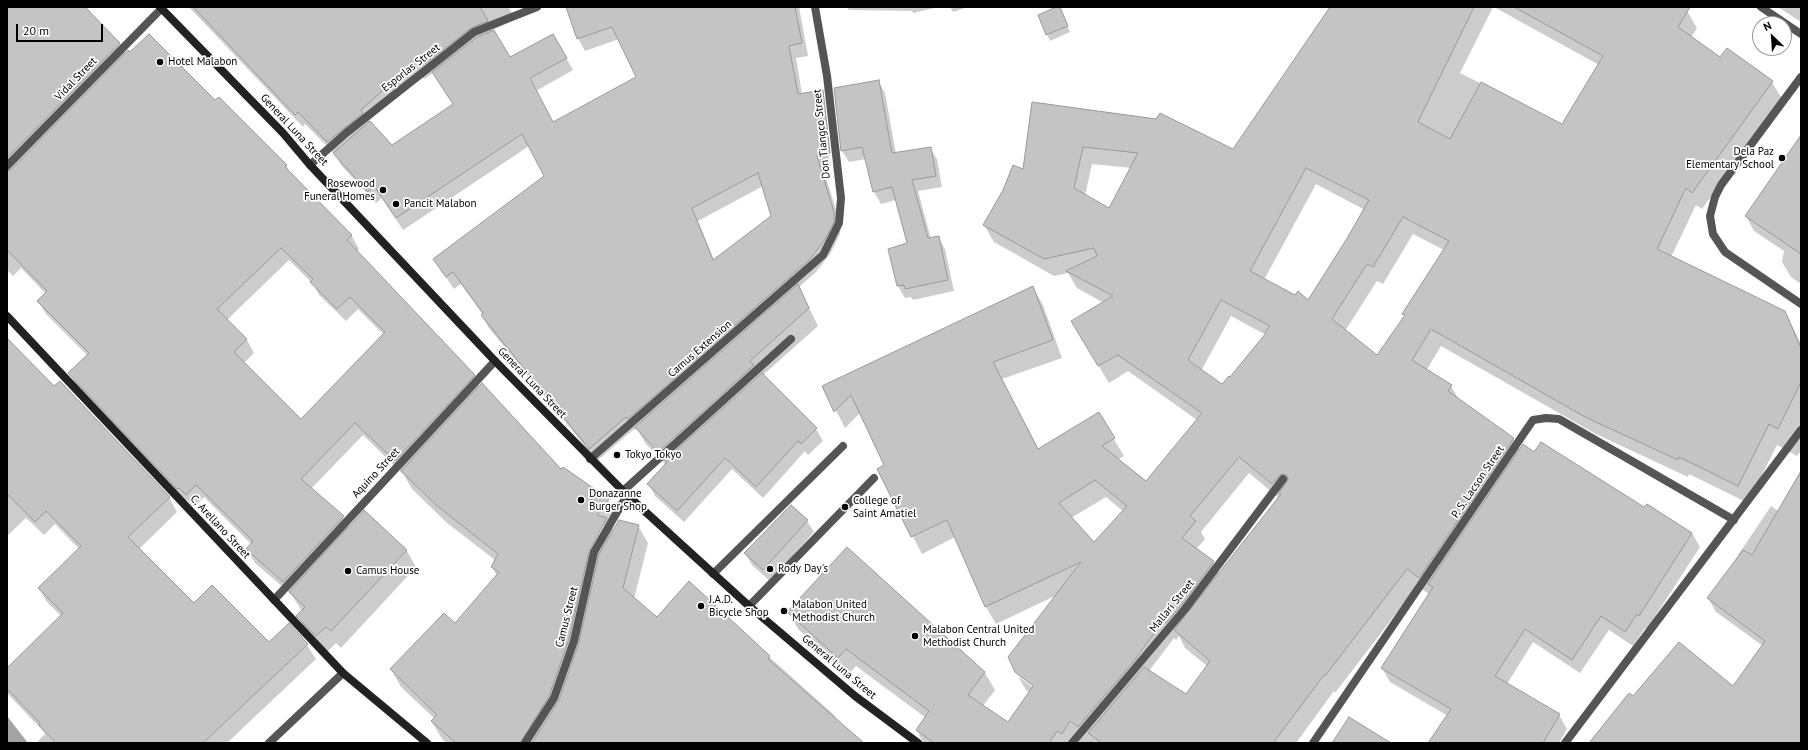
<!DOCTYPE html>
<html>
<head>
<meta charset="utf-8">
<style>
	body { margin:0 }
	#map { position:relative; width:1808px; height:750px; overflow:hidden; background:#fff; font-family:"PT Sans",sans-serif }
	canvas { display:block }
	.frame { position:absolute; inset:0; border:8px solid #000; pointer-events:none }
	.north { position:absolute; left:1752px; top:16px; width:40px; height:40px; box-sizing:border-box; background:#fff; border:1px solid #999; border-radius:50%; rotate:335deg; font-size:11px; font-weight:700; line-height:16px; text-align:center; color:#000 }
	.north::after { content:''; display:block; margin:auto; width:14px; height:18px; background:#000; clip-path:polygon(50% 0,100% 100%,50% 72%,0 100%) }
	.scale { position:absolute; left:16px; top:24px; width:87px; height:18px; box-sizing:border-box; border:2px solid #000; border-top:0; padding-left:5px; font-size:12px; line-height:14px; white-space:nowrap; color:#000; -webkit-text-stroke:3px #fff; paint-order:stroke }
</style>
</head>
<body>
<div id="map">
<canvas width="1808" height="750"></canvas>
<div class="frame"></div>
<div class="north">N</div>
<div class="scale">20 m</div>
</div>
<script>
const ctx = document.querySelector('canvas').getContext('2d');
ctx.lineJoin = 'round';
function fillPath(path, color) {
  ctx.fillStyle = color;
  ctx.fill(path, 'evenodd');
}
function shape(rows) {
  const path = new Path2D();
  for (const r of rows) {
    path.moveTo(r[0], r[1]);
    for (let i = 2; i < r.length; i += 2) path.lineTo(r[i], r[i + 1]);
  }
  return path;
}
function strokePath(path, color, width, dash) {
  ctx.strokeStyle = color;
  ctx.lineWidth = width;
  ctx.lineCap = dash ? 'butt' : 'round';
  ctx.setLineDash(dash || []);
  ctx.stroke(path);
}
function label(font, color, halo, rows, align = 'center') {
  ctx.font = font + ' "PT Sans",sans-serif';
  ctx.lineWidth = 3.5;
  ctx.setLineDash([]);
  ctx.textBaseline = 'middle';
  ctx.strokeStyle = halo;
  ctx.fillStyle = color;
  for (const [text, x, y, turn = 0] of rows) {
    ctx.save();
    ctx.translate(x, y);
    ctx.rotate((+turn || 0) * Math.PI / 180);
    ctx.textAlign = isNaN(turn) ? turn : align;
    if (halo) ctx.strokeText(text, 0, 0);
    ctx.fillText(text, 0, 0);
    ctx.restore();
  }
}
fillPath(shape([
	[7,716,28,743,7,743]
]), '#a3a3a3');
fillPath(shape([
	[7,7,83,7,120,43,126,54,215,102,286,165,292,176,352,236,359,249,356,252,474,375,480,387,561,470,608,500,618,517,611,526,614,531,638,526,648,543,634,599,657,619,689,583,724,613,727,619,834,715,839,723,862,743,447,743,442,739,432,722,435,719,401,687,391,669,455,624,497,576,492,567,495,560,447,523,412,489,404,475,363,435,311,489,343,517,349,528,365,512,407,551,416,567,341,648,336,643,326,653,307,633,298,616,302,611,291,594,255,563,247,550,252,545,204,497,194,507,187,500,186,502,77,386,70,373,88,356,46,314,38,301,46,294,21,268,13,276,7,270],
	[289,260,313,284,319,295,346,321,358,309,384,335,301,421,244,363,254,353,247,340,227,320],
	[604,522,604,526,587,556,585,555],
	[189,7,511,7,509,8,515,19,493,30,510,59,553,35,573,70,536,91,553,123,638,77,619,39,585,51,578,38,593,7,799,7,808,56,796,58,802,94,818,105,831,166,823,168,841,226,840,234,830,254,816,272,799,287,818,326,763,375,816,429,823,441,808,455,805,451,763,498,732,469,684,522,655,496,649,484,666,465,646,444,637,429,635,430,634,429,597,461,489,328,482,316,483,315,461,284,454,289,434,260,546,177,529,146,403,230,382,198,376,203,341,165,334,153,305,124,303,127],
	[433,73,454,104,392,146,369,121,420,75,424,79],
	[763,186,772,216,714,260,698,221],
	[847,7,939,7,913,13,912,11,849,10],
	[950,7,968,7,953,12],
	[1059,7,1070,32,1050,41,1039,15],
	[1332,7,1493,7,1460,73,1563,125,1599,65,1494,7,1680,7,1687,11,1697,28,1691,38,1720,59,1772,82,1782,99,1702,209,1696,205,1671,257,1785,312,1801,344,1801,451,1797,456,1777,445,1748,503,1689,474,1688,477,1596,434,1441,346,1426,371,1451,386,1459,400,1513,438,1520,450,1535,453,1692,533,1700,547,1647,629,1645,628,1633,646,1609,630,1580,673,1533,642,1507,684,1559,715,1567,729,1559,743,1430,743,1448,716,1390,682,1382,668,1429,594,1417,586,1335,693,1334,691,1296,743,923,743,917,730,926,718,856,666,848,675,798,629,788,612,847,548,985,673,995,690,983,706,1009,724,1030,693,1026,690,1018,676,1036,690,1038,689,1015,672,1057,595,996,624,986,607,955,537,922,554,878,469,886,466,860,413,845,428,824,387,1033,288,1043,305,1062,358,1002,379,1039,450,1098,413,1124,456,1117,460,1146,483,1197,420,1128,371,1109,383,1082,338,1104,303,1077,288,1068,273,1054,276,994,242,984,225,1023,170,1033,103,1233,150],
	[1092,164,1131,168,1109,209,1085,196],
	[1316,184,1365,210,1308,301,1264,280],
	[1413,234,1444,250,1403,314,1405,317,1377,357,1345,331,1377,281,1383,284],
	[1231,316,1266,335,1230,378,1223,385,1201,371],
	[1249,473,1279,498,1220,574,1213,562,1196,549,1205,539,1201,532],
	[1106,497,1124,512,1094,544,1071,518],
	[1179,636,1185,648,1207,666,1186,695,1149,671,1174,638,1176,640],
	[1778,7,1801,7,1801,22],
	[878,81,885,93,896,154,930,148,937,159,942,187,918,191,931,239,938,237,945,249,954,291,913,300,911,297,905,298,898,286,889,250,908,244,896,200,881,204,874,192,866,159,849,162,842,151],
	[1801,137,1801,284,1791,277,1782,262,1784,251,1754,231,1746,216],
	[7,340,169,497,177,512,139,549,194,604,269,643,307,645,316,659,227,743,39,743,38,741,45,734,43,731,7,693,7,670,62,617,47,602,39,588,79,549,55,524,44,535,26,518,7,536],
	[1801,473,1801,743,1591,743,1634,698,1733,687,1763,646,1716,612,1708,598,1739,556,1738,555,1771,506,1778,511],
	[807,521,814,532,770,581,752,565,745,553]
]), '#0003');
const building = shape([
	[7,7,85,7,120,43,7,158,7,7],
	[193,7,480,7,488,21,471,28,426,63,425,61,416,68,413,63,361,110,363,113,327,142,298,112,295,115,193,7],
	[566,7,795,7,802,43,789,46,798,94,823,90,830,153,817,156,834,212,834,222,824,241,810,259,628,419,626,417,589,449,481,315,483,313,453,272,446,277,433,259,544,176,522,134,396,218,374,186,368,192,333,153,370,121,392,145,453,104,432,72,477,37,494,30,510,57,553,34,567,58,530,78,553,122,636,77,612,27,577,39,566,7],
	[758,173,771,216,713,260,692,208,758,173],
	[1056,7,1060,7,1068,26,1046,35,1038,15,1056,7],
	[1330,7,1474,7,1418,122,1450,139,1481,82,1562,124,1603,56,1514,7,1690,7,1678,27,1720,57,1727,48,1773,81,1692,193,1686,188,1657,249,1785,311,1801,348,1801,382,1778,429,1769,424,1738,486,1679,457,1678,460,1585,417,1431,329,1412,360,1452,385,1448,391,1514,438,1419,578,1407,569,1325,676,1324,675,1273,743,1102,743,1088,733,1144,667,1186,694,1210,661,1174,630,1281,494,1279,493,1288,480,1287,475,1281,474,1272,484,1239,457,1190,516,1196,521,1182,538,1214,561,1181,606,1166,623,1163,621,1134,661,1078,727,1070,721,1062,734,1057,731,1049,743,934,743,916,730,929,711,846,649,838,658,787,612,847,547,985,672,968,695,1008,722,1033,686,1015,672,1008,657,1081,562,985,607,947,520,911,537,877,469,884,465,851,395,834,412,822,386,1033,286,1053,340,993,362,1038,449,1099,412,1115,438,1102,446,1146,481,1202,413,1118,355,1098,366,1071,321,1113,296,1066,271,1097,256,1094,248,1044,259,983,225,1003,190,1013,165,1023,169,1032,102,1156,119,1160,113,1233,149,1330,7],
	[1083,147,1138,153,1109,208,1074,188,1083,147],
	[1306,168,1369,200,1346,240,1308,300,1298,291,1295,295,1250,271,1306,168],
	[1403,217,1449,241,1402,314,1405,315,1377,355,1332,319,1367,264,1373,267,1403,217],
	[1221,300,1270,326,1265,332,1266,333,1230,377,1229,376,1222,384,1188,360,1221,300],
	[1095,480,1127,506,1094,542,1059,503,1095,480],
	[149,34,215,100,219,97,287,165,285,167,352,235,347,240,475,375,395,461,355,423,301,479,344,516,283,582,246,549,253,541,196,485,186,495,179,488,177,489,68,373,89,353,37,301,47,291,7,250,7,171,11,170,128,50,130,52,149,34],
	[281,248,313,279,310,282,337,309,350,297,385,332,301,419,234,352,247,339,217,309,281,248],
	[879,80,892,153,931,147,936,176,912,180,928,238,939,236,948,280,905,289,904,285,897,286,888,249,907,243,892,187,873,192,862,147,841,151,834,88,879,80],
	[1801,135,1801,254,1745,216,1801,135],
	[798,284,809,308,750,361,754,365,658,452,635,427,798,284],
	[7,338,54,386,60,381,170,497,128,537,194,603,212,585,269,642,289,623,308,644,203,743,56,743,39,725,40,723,7,689,7,668,63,613,38,588,81,546,46,511,35,522,7,494,7,338],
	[762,373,817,428,801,444,798,441,756,487,725,458,677,511,647,484,667,462,665,460,762,373],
	[482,383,561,469,563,467,609,499,597,515,607,518,589,551,569,639,549,696,520,743,456,743,431,721,437,715,390,669,444,613,455,623,499,572,491,567,498,554,436,505,401,471,482,383],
	[1541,442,1644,507,1647,504,1692,533,1639,616,1637,614,1625,632,1601,616,1572,660,1525,629,1495,676,1560,714,1543,743,1428,743,1451,709,1381,668,1433,587,1428,584,1523,444,1534,452,1541,442],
	[1801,471,1801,743,1589,743,1629,693,1633,696,1679,642,1733,686,1765,641,1707,598,1743,550,1752,555,1801,471],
	[791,505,808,520,763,570,744,553,791,505],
	[364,510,407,550,331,631,326,627,316,636,296,616,305,607,289,592,364,510],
	[619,520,639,525,623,588,657,617,689,581,770,656,768,659,864,743,532,743,559,700,579,642,599,554,619,520],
	[1349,717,1391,743,1332,743,1349,717]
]);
fillPath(building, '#c4c4c4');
strokePath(building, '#999', 1);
strokePath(shape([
	[1761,7,1801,34],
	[623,491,791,339],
	[713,574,843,446],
	[749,606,874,478],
	[269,743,343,673]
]), '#555', 8);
strokePath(shape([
	[1801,77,1721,185,1715,197,1710,216,1713,234,1725,252,1801,304],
	[310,165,346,133,474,32,537,7],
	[7,166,162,8],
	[590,459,823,255,839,223,841,198,827,76,815,7],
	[274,600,495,361],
	[525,743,554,698,574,641,594,552,627,495],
	[1072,743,1185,609,1283,479],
	[1313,743,1533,420,1546,418,1559,419,1734,520],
	[1565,743,1801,430]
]), '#555', 8);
strokePath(shape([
	[160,7,283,133,310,165,495,361,627,495,749,606,855,696,918,743],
	[7,316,343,673,427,743]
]), '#222', 8);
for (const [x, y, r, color] of [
	[160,62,4,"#000"],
	[1782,158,4,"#000"],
	[383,190,4,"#000"],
	[396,204,4,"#000"],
	[617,455,4,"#000"],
	[581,500,4,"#000"],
	[845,507,4,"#000"],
	[770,569,4,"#000"],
	[348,571,4,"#000"],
	[701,606,4,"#000"],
	[784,611,4,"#000"],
	[915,636,4,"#000"]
]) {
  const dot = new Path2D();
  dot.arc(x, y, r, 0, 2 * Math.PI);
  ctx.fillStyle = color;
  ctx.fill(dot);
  strokePath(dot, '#fff', 1.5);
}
label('11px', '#000', '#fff', [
	["Hotel Malabon",168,62],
	["Dela Paz",1774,152,"right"],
	["Elementary School",1774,165,"right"],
	["Rosewood",375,184,"right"],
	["Funeral Homes",375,197,"right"],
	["Pancit Malabon",404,204],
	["Tokyo Tokyo",625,455],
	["Donazanne",589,494],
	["Burger Shop",589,507],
	["College of",853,501],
	["Saint Amatiel",853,514],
	["Rody Day's",778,569],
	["Camus House",356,571],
	["J.A.D.",709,600],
	["Bicycle Shop",709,613],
	["Malabon United",792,605],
	["Methodist Church",792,618],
	["Malabon Central United",923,630],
	["Methodist Church",923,643]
], 'left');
label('11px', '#000', '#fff', [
	["Esporlas Street",411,68,-38],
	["Vidal Street",76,79,-46],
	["General Luna Street",294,130,47],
	["Don Tiangco Street",822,134,-96],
	["Camus Extension",700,349,-41],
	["General Luna Street",532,383,46],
	["Aquino Street",376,473,-47],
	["P. S. Lacson Street",1478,482,-56],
	["C. Arellano Street",220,527,47],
	["Mallari Street",1172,606,-51],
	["Camus Street",567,617,-76],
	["General Luna Street",839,667,40]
]);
</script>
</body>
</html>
